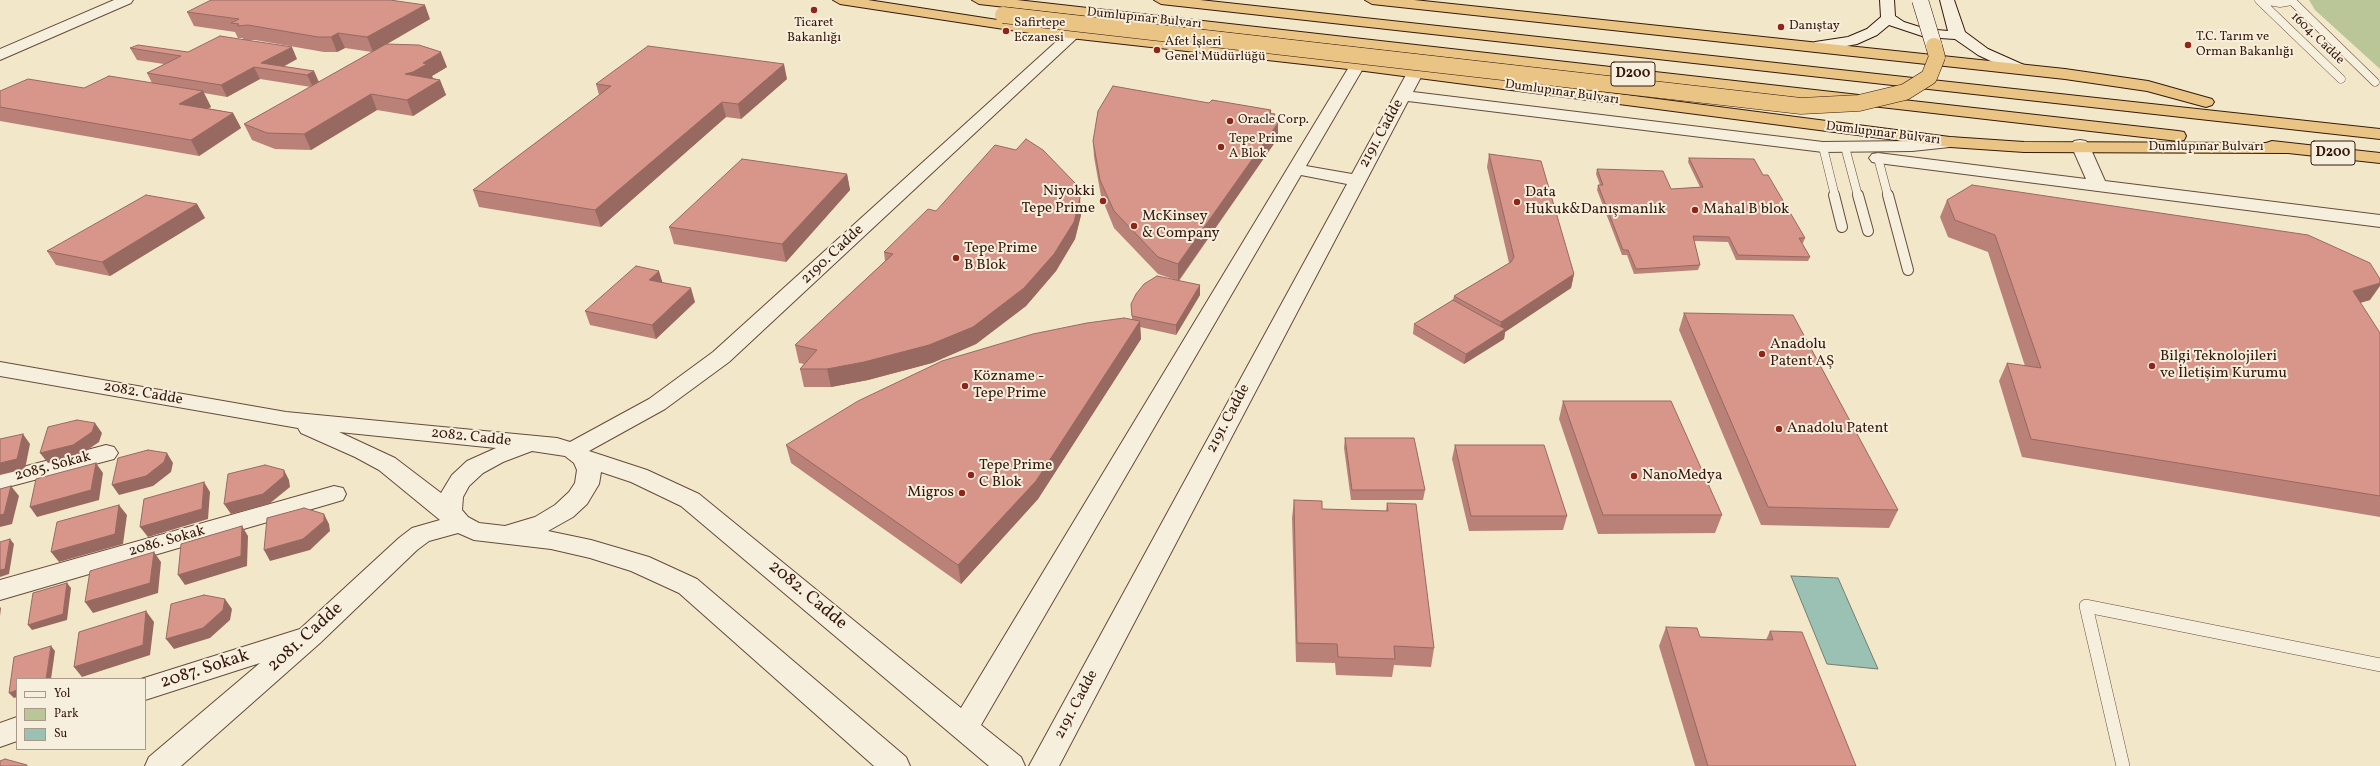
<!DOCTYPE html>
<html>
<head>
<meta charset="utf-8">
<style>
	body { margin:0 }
	#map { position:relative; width:2380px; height:766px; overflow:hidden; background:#f3e7ca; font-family:Vollkorn,serif }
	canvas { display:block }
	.legend { position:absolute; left:16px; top:678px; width:130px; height:72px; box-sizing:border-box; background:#f7efdd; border:1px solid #aa9989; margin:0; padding:5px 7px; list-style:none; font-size:12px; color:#36190b }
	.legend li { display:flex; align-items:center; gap:8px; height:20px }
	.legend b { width:20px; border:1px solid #aa9989 }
</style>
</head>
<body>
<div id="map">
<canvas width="2380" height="766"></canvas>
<ul class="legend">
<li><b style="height:5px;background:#f7efdd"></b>Yol</li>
<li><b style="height:11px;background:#bac598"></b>Park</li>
<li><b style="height:11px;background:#9bc0b4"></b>Su</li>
</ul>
</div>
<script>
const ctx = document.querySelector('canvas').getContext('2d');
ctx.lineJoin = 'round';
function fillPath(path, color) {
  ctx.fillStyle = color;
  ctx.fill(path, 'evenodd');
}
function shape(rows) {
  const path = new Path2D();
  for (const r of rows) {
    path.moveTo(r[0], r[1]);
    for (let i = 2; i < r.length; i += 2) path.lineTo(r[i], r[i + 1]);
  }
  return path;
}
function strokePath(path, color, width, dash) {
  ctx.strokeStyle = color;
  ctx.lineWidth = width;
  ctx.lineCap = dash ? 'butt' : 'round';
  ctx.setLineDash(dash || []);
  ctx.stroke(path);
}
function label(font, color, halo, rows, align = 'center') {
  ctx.font = font + ' Vollkorn,serif';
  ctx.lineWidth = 4;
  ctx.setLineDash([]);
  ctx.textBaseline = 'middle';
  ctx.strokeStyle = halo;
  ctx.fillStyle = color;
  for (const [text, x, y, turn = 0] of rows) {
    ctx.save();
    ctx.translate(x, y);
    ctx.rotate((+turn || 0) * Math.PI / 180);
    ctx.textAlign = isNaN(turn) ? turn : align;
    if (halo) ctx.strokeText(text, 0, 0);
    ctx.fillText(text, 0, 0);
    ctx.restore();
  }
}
fillPath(shape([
	[2309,0,2380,0,2380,69,2315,10]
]), '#bac598');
const water = shape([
	[1791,576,1838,578,1878,669,1827,664,1791,576]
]);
fillPath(water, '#9bc0b4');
strokePath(water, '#737d70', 1);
const laneFar2 = shape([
	[2259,0,2341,79],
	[2263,0,2280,3,2292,1],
	[2291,0,2375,82],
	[1823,147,1835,196],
	[1845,147,1858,196],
	[1878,158,1888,196]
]);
const laneFar1 = shape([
	[1834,195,1842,227],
	[1858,195,1868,231],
	[1888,195,1908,270]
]);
const lane = shape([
	[2123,766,2086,606,2380,665]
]);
const street = shape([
	[114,0,133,0,131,3,0,60,0,49,114,0],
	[1073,30,1080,34,1078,37,729,362,665,409,589,451,647,470,699,494,961,708,1352,62,1357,60,1365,65,1306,166,1352,174,1407,73,1409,70,1415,68,1421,70,1423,73,1413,92,1823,142,1912,141,1950,137,1956,138,1959,142,1956,146,1950,147,1912,151,1823,152,1408,101,1059,766,1029,766,1347,184,1301,175,981,725,1021,757,1025,766,989,766,681,506,631,482,601,472,599,484,587,504,573,517,548,531,591,540,649,557,697,579,906,757,910,766,874,766,679,593,631,571,590,558,551,549,474,540,458,533,429,541,417,550,320,643,181,766,145,766,149,757,260,663,145,700,145,679,141,679,300,629,399,538,412,528,440,520,379,470,355,457,301,433,298,428,0,376,0,362,286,412,557,438,570,442,649,399,713,352,1068,31,1073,30],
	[339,432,496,448,467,461,452,475,441,493,395,458,339,432],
	[532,451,565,456,574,463,577,470,575,483,569,492,555,505,535,517,505,526,479,523,468,517,462,510,463,497,469,486,483,473,503,462,532,451],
	[2080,140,2086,141,2089,145,2105,181,2380,215,2380,227,1878,163,1872,162,1869,158,1872,154,1878,153,2086,179,2071,145,2074,141,2080,140],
	[106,445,114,447,118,453,114,459,0,489,0,473,106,445],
	[334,486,343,488,346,494,343,500,0,600,0,580,334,486],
	[17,717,17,741,0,747,0,723,17,717]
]);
const secondary = shape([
	[1880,0,1894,0,1895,16,1904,22,1926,29,1948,31,1940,0,1954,0,1965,32,1988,49,2024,65,2026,68,2024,71,2012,71,1978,55,1955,39,1925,37,1889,25,1877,35,1857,44,1815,52,1807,47,1815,42,1848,37,1867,29,1881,17,1880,0]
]);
const highway = shape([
	[833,0,868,0,1043,27,1357,60,1950,137,2024,142,2266,143,2272,141,2380,153,2380,163,2288,153,2024,152,1950,147,1357,70,1043,35,840,4,833,0],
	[972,0,1017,0,2178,131,2184,132,2186,136,2184,140,2178,141,979,4,972,0],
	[1154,0,1200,0,2380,129,2380,139,1161,4,1154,0],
	[1365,0,1414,0,2065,69,2148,81,2212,99,2214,102,2212,105,2206,107,2147,91,2065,79,1372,4,1365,0]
]);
strokePath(laneFar2, '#654c3b', 9);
strokePath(laneFar1, '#654c3b', 12);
strokePath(lane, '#654c3b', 14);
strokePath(street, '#654c3b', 2);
strokePath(secondary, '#36190b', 2);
strokePath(highway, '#36190b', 2);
strokePath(laneFar2, '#f7efdd', 8);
strokePath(laneFar1, '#f7efdd', 10);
strokePath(lane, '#f7efdd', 13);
fillPath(street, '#f7efdd');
fillPath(secondary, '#f7efdd');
fillPath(highway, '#eac485');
const secondaryBridge = shape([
	[1920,0,1934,46]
]);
const highwayBridge = shape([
	[1003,15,1801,106,1859,103,1905,92,1929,77,1937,57,1934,46]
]);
strokePath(secondaryBridge, '#36190b', 17, []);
strokePath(highwayBridge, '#36190b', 17, []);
strokePath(secondaryBridge, '#f7efdd', 16);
strokePath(highwayBridge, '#eac485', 16);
fillPath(shape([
	[187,12,430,19,387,44,447,67,432,76,433,78,440,80,446,95,413,116,377,110,311,150,275,149,252,140,244,124,311,87,260,79,227,97,204,93,211,107,207,108,233,113,241,128,199,156,0,121,0,91,84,88,152,83,147,73,164,64,137,60,130,48,188,52,243,40,243,38,238,38,235,32,194,26],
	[246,40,255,40,324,52,337,52,345,48,372,52,319,82,314,71,283,67,297,59],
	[787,79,741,119,726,117,601,227,479,207,473,190,599,95,596,84],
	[1209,103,1271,110,1271,114,1275,114,1275,122,1278,123,1278,138,1179,281,1200,285,1200,295,1176,335,1140,327,1141,339,1038,499,961,584,791,463,786,445,1132,319,1131,304,1176,280,1158,274,1114,228,1101,196,1094,157,1093,141],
	[1489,154,1574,274,1571,288,1505,332,1504,339,1464,364,1413,334,1414,324,1453,300,1454,296,1509,263,1487,167],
	[1689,158,1763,175,1805,238,1803,243,1802,243,1810,257,1808,261,1736,260,1728,242,1694,241,1700,265,1698,270,1634,274,1627,255,1622,255,1597,190,1598,185,1600,185,1596,174,1597,169,1671,189,1700,187,1688,162],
	[847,174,850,190,786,262,674,244,669,227],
	[1947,200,2370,300,2360,303,2380,333,2380,517,2022,457,1999,381,2007,363,2025,366,1988,252,1948,237,1940,217],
	[197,204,205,218,110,276,56,265,47,251],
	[936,211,1081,215,1075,239,1056,271,1026,306,976,344,932,363,868,380,831,387,804,387,800,369,804,364,799,363,795,345,885,261,884,252],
	[662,282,695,302,656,339,590,325,585,311],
	[1684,313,1898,510,1889,528,1761,525,1679,330],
	[1563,401,1722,515,1715,533,1598,534,1559,419],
	[1345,438,1425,490,1423,500,1351,500,1344,448],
	[1455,445,1567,516,1563,530,1469,531,1452,459],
	[1294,500,1322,509,1386,511,1387,503,1434,648,1431,667,1394,665,1392,677,1336,675,1335,663,1296,662,1292,518],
	[1666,627,1700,637,1766,640,1770,631,1856,766,1695,766,1659,646]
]), '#ba8178');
fillPath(shape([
	[425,5,430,19,373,52,367,37],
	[338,33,345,48,337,52,331,37],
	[292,47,297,59,276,70,261,63],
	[441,52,447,67,432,76,433,79,405,74],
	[784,64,787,79,741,119,738,104],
	[254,67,260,79,227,97,221,85],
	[314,71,319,83,313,87,307,75],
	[440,80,446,95,413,116,407,100],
	[203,91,211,107,187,119,179,104],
	[371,94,377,110,311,150,304,134],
	[722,102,726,117,601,227,595,210],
	[1271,110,1271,121,1275,114,1275,128,1278,123,1278,138,1178,281,1178,264],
	[233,113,241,128,199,156,191,140],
	[847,174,850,190,786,262,782,244],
	[1080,198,1081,215,1075,239,1056,271,1026,306,976,344,932,363,868,380,831,387,827,369],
	[197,204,205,218,110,276,102,262],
	[659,271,663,284,649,280],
	[1574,274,1571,288,1505,332,1504,339,1464,364,1466,354,1499,333,1501,322],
	[2380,283,2380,286,2370,300,2341,308,2353,291],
	[1200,285,1200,295,1176,335,1176,325],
	[691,288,695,302,656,339,652,325],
	[1140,321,1141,339,1038,499,961,584,958,565],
	[95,423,102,433,99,442,80,455,48,463,40,453],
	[23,434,30,444,25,469,0,475,0,463],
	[167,453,173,463,171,472,153,486,119,495,112,485],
	[96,463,103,473,99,500,37,517,30,507],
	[284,470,289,480,290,487,269,504,231,514,224,504],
	[204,482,210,492,208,519,148,537,140,527],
	[11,486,19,496,12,524,0,527,0,515],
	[119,505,127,515,123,544,59,562,51,552],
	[324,514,329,524,330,531,310,550,270,561,264,550],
	[242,526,248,536,247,566,185,585,178,575],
	[10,539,14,544,9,574,0,577,0,570],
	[154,552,161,562,158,593,93,613,85,602],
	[67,583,71,588,67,620,32,630,28,625],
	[225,599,232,609,230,620,210,638,174,649,166,639],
	[0,607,1,608,0,616],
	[146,611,154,622,150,655,82,677,74,667],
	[51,646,55,651,51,679,46,679],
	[17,690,17,697,14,698,9,693]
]), '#976961');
const building = shape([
	[211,0,390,0,425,5,367,37,338,33,331,37,318,37,248,25,237,26,239,24,231,23,239,19,187,12,211,0],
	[220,36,292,47,261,63,314,71,307,75,254,67,221,85,147,73,181,56,130,48,138,45,188,52,220,36],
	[386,44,419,45,441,52,423,63,427,64,413,72,405,74,440,80,407,100,371,94,304,134,267,133,244,124,386,44],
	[648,46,784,64,738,104,722,102,595,210,473,190,611,86,596,84,648,46],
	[109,76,203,91,179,104,233,113,191,140,0,107,0,91,28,79,84,88,109,76],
	[1113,86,1209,103,1212,100,1271,110,1269,113,1275,114,1271,121,1278,123,1178,264,1158,257,1114,211,1100,180,1093,141,1098,111,1113,86],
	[1026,139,1043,150,1076,184,1080,198,1074,222,1054,254,1024,288,973,327,929,345,864,362,827,369,800,369,817,350,795,345,893,254,884,252,928,209,936,211,995,145,1016,150,1026,139],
	[1489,154,1541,161,1574,274,1501,322,1454,296,1511,262,1514,257,1489,154],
	[1689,158,1754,159,1763,175,1768,175,1805,238,1799,238,1810,257,1738,255,1729,237,1693,236,1700,265,1636,269,1628,250,1623,250,1598,185,1603,185,1597,169,1663,171,1671,189,1703,187,1689,158],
	[742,159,847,174,782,244,669,227,742,159],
	[1972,185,2308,235,2370,263,2380,279,2380,283,2353,291,2380,333,2380,496,2031,439,2007,363,2041,368,1995,235,1955,220,1947,200,1972,185],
	[146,195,197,204,102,262,47,251,146,195],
	[636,266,659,271,649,280,691,288,652,325,585,311,636,266],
	[1157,276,1200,285,1176,325,1132,316,1131,304,1136,294,1144,284,1157,276],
	[1453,300,1505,329,1466,354,1414,324,1453,300],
	[1684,313,1793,315,1898,510,1768,507,1684,313],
	[1124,318,1140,321,1036,481,958,565,786,445,858,401,942,361,1033,334,1087,323,1124,318],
	[1563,401,1671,401,1722,515,1603,515,1563,401],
	[77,420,95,423,92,432,73,445,40,453,48,427,77,420],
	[23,434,17,459,0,463,0,439,23,434],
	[1345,438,1414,438,1425,490,1352,490,1345,438],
	[1455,445,1544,445,1567,516,1471,516,1455,445],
	[148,450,167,453,164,462,146,476,112,485,118,458,148,450],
	[96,463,91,490,30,507,36,479,96,463],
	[265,465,284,470,284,476,263,494,224,504,228,474,265,465],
	[204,482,202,509,140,527,144,499,204,482],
	[11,486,4,514,0,515,0,489,11,486],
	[1294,500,1322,501,1322,509,1388,511,1387,503,1416,504,1434,648,1394,646,1395,659,1338,657,1337,644,1297,643,1294,500],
	[119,505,115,534,51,552,57,522,119,505],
	[304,508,324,514,324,521,303,539,264,550,267,518,304,508],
	[242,526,241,556,178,575,181,544,242,526],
	[10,539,5,569,0,570,0,542,10,539],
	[154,552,150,583,85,602,90,571,154,552],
	[67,583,63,614,28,625,33,593,67,583],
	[204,595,225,599,223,610,203,628,166,639,171,604,204,595],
	[146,611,143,645,74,667,79,632,146,611],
	[1666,627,1697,628,1700,637,1773,640,1770,631,1802,632,1856,766,1708,766,1666,627],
	[51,646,46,679,17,679,17,690,9,693,14,657,51,646],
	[5,759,27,765,27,766,0,766,0,761,5,759]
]);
fillPath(building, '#d8968b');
strokePath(building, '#976961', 1);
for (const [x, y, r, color] of [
	[814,10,4,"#8f2418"],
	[1781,27,4,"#8f2418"],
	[1006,31,4,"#8f2418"],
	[2188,45,4,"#8f2418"],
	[1157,50,4,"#8f2418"],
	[1230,121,4,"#8f2418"],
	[1221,147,4,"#8f2418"],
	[1103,201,4,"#8f2418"],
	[1517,202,4,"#8f2418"],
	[1695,210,4,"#8f2418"],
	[1134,226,4,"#8f2418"],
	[956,258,4,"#8f2418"],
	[1762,354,4,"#8f2418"],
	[2152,366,4,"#8f2418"],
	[965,386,4,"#8f2418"],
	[1779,429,4,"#8f2418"],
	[971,475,4,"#8f2418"],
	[1634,476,4,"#8f2418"],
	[962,493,4,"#8f2418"]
]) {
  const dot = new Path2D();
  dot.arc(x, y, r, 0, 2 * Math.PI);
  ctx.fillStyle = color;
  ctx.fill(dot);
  strokePath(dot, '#f7efdd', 1.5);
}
label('13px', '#36190b', '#f7efdd', [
	["Dumlupınar Bulvarı",1144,19,6],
	["1604. Cadde",2317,39,44],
	["Dumlupınar Bulvarı",1562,93,8],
	["Dumlupınar Bulvarı",1883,134,7],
	["Dumlupınar Bulvarı",2206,148]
]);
label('13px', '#36190b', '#f7efdd', [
	["Ticaret",814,24,"center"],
	["Bakanlığı",814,39,"center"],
	["Safirtepe",1014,24],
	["Eczanesi",1014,39],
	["Danıştay",1789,27],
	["T.C. Tarım ve",2196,38],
	["Orman Bakanlığı",2196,53],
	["Afet İşleri",1165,43],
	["Genel Müdürlüğü",1165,58],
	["Oracle Corp.",1238,121],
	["Tepe Prime",1229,140],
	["A Blok",1229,155]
], 'left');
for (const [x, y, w] of [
	[1633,74,44],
	[2333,153,44]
]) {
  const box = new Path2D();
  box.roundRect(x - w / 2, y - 12, w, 24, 3);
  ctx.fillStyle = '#f7efdd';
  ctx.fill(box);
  strokePath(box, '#36190b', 1);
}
label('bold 14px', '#36190b', null, [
	["D200",1633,74],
	["D200",2333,153]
]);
label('15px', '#36190b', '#f7efdd', [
	["2191. Cadde",1382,134,-61],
	["2190. Cadde",833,255,-43],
	["2082. Cadde",143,394,10],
	["2191. Cadde",1229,419,-62],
	["2082. Cadde",471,438,6],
	["2085. Sokak",53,467,-15],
	["2086. Sokak",167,542,-16],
	["2191. Cadde",1077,705,-62]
]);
label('15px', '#36190b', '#f7efdd', [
	["Niyokki",1095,192,"right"],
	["Tepe Prime",1095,209,"right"],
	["Data",1525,193],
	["Hukuk&Danışmanlık",1525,210],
	["Mahal B blok",1703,210],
	["McKinsey",1142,217],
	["& Company",1142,234],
	["Tepe Prime",964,249],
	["B Blok",964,266],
	["Anadolu",1770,345],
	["Patent AŞ",1770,362],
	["Bilgi Teknolojileri",2160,357],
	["ve İletişim Kurumu",2160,374],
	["Közname -",973,377],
	["Tepe Prime",973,394],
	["Anadolu Patent",1787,429],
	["Tepe Prime",979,466],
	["C Blok",979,483],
	["NanoMedya",1642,476],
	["Migros",954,493,"right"]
], 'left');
label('18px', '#36190b', '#f7efdd', [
	["2082. Cadde",807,596,40],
	["2081. Cadde",306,638,-42],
	["2087. Sokak",205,670,-18]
]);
</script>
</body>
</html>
